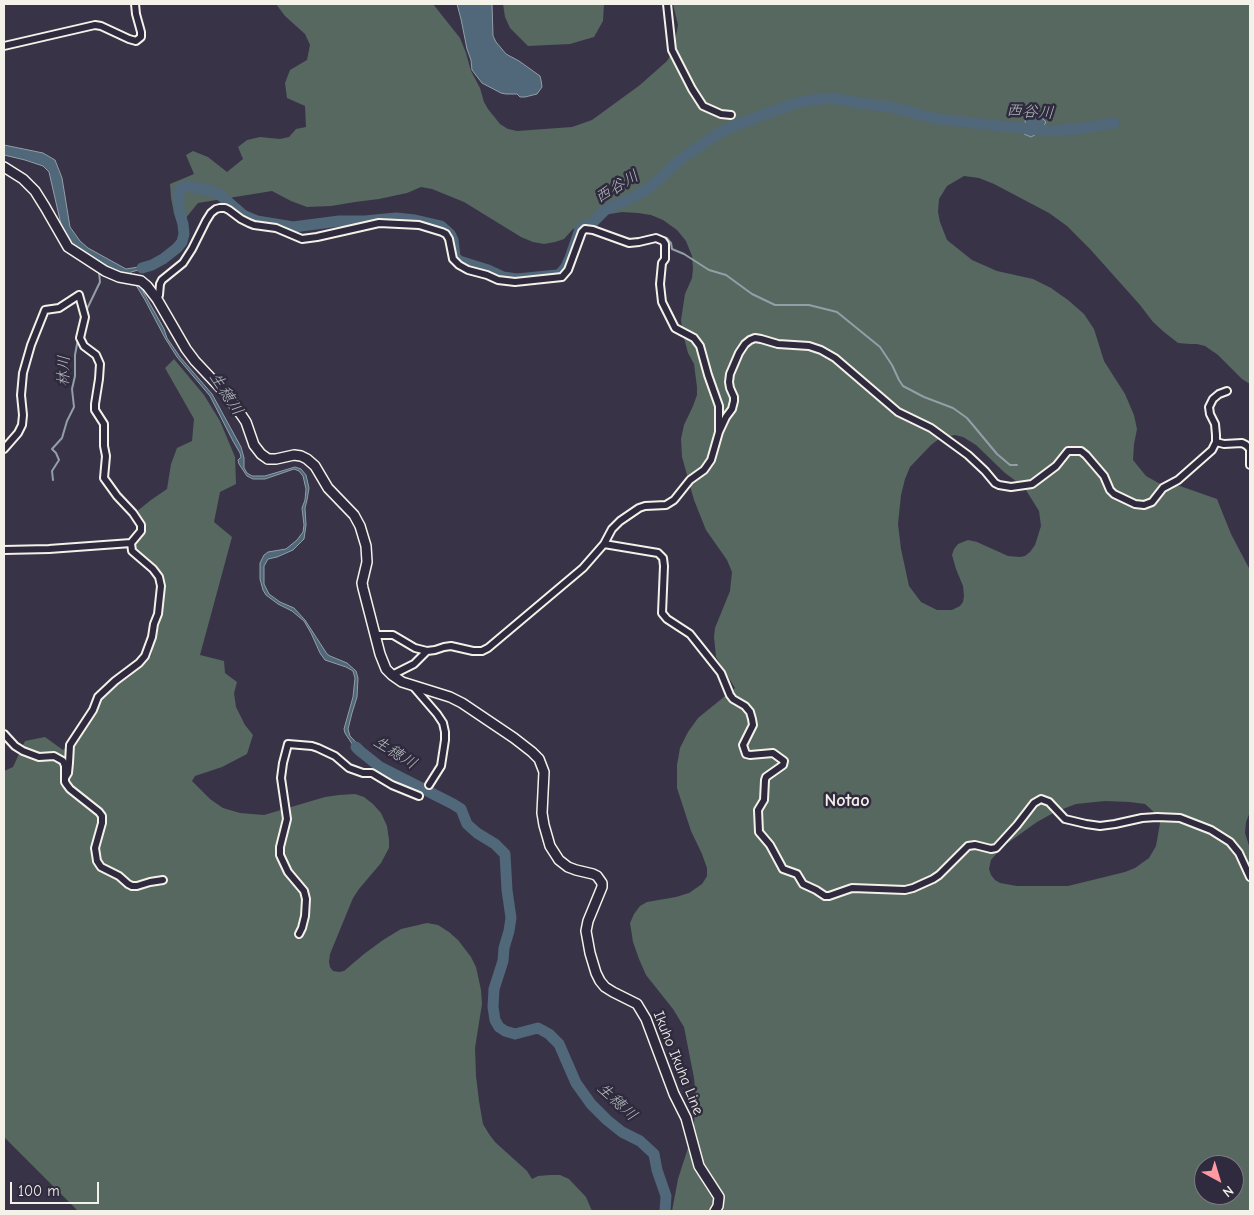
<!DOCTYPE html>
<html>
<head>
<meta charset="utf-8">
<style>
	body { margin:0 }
	#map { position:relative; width:1254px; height:1215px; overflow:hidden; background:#393348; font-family:"Comic Neue",sans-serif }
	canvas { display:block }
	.frame { position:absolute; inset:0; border:5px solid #f4f1e8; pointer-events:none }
	.north { position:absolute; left:1194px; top:1155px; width:50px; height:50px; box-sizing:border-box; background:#2f2a3d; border:1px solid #7e7a81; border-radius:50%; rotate:141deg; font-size:14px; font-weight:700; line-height:20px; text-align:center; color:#f4f1e8 }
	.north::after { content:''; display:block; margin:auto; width:18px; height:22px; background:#ff9aa2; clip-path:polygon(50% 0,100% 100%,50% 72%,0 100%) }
	.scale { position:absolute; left:10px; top:1182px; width:89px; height:22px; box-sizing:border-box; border:2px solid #f4f1e8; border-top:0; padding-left:6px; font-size:15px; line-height:18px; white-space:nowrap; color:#f4f1e8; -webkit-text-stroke:4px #2f2a3d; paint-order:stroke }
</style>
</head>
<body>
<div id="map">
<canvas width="1254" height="1215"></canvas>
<div class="frame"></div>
<div class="north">N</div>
<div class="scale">100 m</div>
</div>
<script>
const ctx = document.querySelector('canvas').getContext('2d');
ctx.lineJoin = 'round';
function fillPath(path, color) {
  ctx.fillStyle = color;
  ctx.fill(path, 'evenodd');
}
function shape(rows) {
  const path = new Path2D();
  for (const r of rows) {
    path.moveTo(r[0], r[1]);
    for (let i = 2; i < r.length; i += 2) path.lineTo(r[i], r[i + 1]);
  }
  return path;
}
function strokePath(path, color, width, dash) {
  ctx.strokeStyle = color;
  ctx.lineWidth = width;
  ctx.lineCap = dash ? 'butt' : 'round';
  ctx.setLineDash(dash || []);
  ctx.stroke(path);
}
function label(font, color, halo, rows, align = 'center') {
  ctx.font = font + ' "Comic Neue","Klee One",sans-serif';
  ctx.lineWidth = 5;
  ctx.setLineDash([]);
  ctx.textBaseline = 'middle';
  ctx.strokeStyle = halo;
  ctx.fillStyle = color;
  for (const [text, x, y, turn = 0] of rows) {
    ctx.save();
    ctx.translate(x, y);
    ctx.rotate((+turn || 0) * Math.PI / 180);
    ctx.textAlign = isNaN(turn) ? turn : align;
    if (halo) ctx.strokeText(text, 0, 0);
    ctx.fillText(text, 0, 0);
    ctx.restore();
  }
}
fillPath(shape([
	[276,4,433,4,460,38,466,53,471,71,480,88,484,102,488,109,500,124,508,129,517,131,572,127,592,120,640,85,667,61,673,51,678,25,673,4,1250,4,1250,384,1242,379,1218,355,1205,346,1197,344,1190,344,1178,343,1164,332,1153,322,1140,305,1090,249,1067,226,1049,213,994,184,979,178,964,176,947,186,939,199,938,212,940,222,947,240,972,260,997,271,1033,279,1051,288,1068,300,1084,314,1094,329,1104,361,1125,394,1134,415,1137,429,1134,444,1133,460,1146,476,1164,486,1180,486,1217,499,1231,534,1250,570,1250,812,1246,822,1245,833,1250,849,1250,1211,672,1211,678,1179,687,1151,694,1124,696,1098,694,1078,684,1027,673,1009,646,975,639,959,633,942,630,923,634,914,640,906,647,902,676,897,689,893,702,884,704,881,707,876,707,868,702,854,691,831,677,788,677,765,680,748,688,732,698,718,735,688,716,657,714,637,715,628,730,591,732,572,727,560,706,530,694,500,682,457,681,439,684,425,693,406,697,395,697,387,694,364,688,353,683,334,681,320,685,294,692,278,693,268,692,256,686,241,677,230,663,220,651,215,638,213,622,212,604,215,573,229,564,239,555,242,544,244,533,242,521,237,464,202,432,189,421,187,407,193,379,199,355,202,331,206,307,207,291,201,272,191,198,203,185,219,176,215,173,208,171,198,170,184,194,174,186,155,193,151,208,157,227,172,243,159,238,147,247,140,260,137,280,139,289,137,296,129,306,127,305,106,287,98,285,83,290,70,307,60,310,45,305,34,285,16],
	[955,435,963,437,976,445,1005,473,1024,487,1039,511,1041,526,1035,545,1030,552,1025,556,1020,557,1008,556,977,542,968,540,958,544,954,549,952,555,956,569,963,586,964,596,963,602,960,606,952,610,937,610,921,602,909,586,901,549,898,524,901,495,905,479,910,467,931,445,940,438],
	[1105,801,1130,802,1145,804,1155,813,1160,823,1156,846,1149,858,1135,868,1125,872,1068,886,1017,886,1000,883,995,880,991,875,989,869,991,860,1002,847,1037,822,1055,812,1076,804],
	[1204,1165,1234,1165,1234,1195,1204,1195],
	[503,4,604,4,603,21,594,37,570,44,528,46,510,28,505,17],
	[174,359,204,395,220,421,235,457,236,484,220,492,214,522,232,537,200,655,224,661,225,673,237,682,234,693,236,707,245,725,253,735,247,754,222,767,195,776,192,781,210,799,223,808,240,813,264,815,325,797,339,795,355,794,364,797,373,804,381,813,387,826,389,840,389,848,381,863,359,889,353,898,330,954,329,962,330,967,333,971,339,972,344,971,364,954,383,940,401,929,427,923,438,925,449,932,458,940,471,957,476,967,481,990,482,1004,475,1048,476,1076,479,1101,483,1124,489,1134,495,1142,527,1171,532,1179,538,1176,550,1175,560,1175,569,1179,586,1197,592,1211,78,1211,4,1137,4,771,13,767,25,741,45,737,63,750,79,736,95,714,101,697,123,677,143,664,151,656,162,604,164,584,160,571,136,551,136,543,146,529,136,512,151,500,167,489,171,464,177,448,192,441,194,419,165,368]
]), '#566860');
const water = shape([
	[457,4,492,4,493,36,496,42,506,54,519,61,540,76,541,80,542,87,537,94,525,97,520,97,517,94,506,94,501,93,482,83,472,70,471,60,467,49,461,19,457,4],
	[1026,114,1036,115,1043,119,1046,122,1040,132,1031,137,1024,134,1026,114],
	[4,145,43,153,55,160,62,178,70,227,80,241,88,248,126,269,145,266,156,262,157,263,149,267,131,272,130,275,139,285,145,295,164,329,167,338,180,357,212,394,241,447,244,458,244,468,247,473,252,476,265,476,295,467,301,469,306,475,309,488,307,500,305,508,306,525,304,539,293,550,277,557,268,559,264,566,264,584,269,594,280,602,294,608,305,620,327,654,330,656,347,663,356,671,358,678,357,697,352,713,348,729,350,736,365,752,368,760,358,753,345,733,344,729,353,697,355,678,353,671,346,667,325,660,320,653,311,633,304,621,292,611,278,604,266,595,263,590,260,579,260,563,264,555,268,552,286,549,297,540,303,532,304,525,302,508,305,500,306,489,303,476,299,471,294,469,265,479,253,479,247,476,239,464,238,460,241,457,240,453,233,441,210,396,177,357,165,338,145,300,136,285,125,274,92,260,74,248,63,233,49,172,43,166,25,160,4,155,4,145]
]);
fillPath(water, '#50687a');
strokePath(water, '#929fa6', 1);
strokePath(shape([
	[590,225,603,230],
	[619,236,633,240,653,235,667,238,671,243,672,249,684,254,709,270,726,275,752,294,775,305,809,305,837,312,880,347,892,365,899,380,903,386,924,397,953,408,967,418,997,454,1010,465,1017,465],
	[86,311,100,282,99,272],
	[53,480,52,471,59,460,56,453,52,449,62,438,67,421,74,407,72,389,75,376,75,355,78,339]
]), '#929fa6', 2);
strokePath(shape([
	[142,268,152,265,163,259,177,248,182,242,184,234,183,224,179,211,179,194,180,189,185,186,209,190,219,194,243,215,257,221,293,227,339,221,365,221,396,218,415,220,441,226,450,234,453,240,455,257,459,261,488,270,503,277,517,279,557,275,560,274,566,267,570,258,580,229,584,226,590,225,605,210,634,197,647,189,661,178,678,161,719,133,733,126,796,103,813,100,833,98,858,103,891,107,936,119,1050,131,1077,129,1114,123],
	[356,747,360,751,380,767,453,804,461,809,467,824,477,833,495,844,505,854,507,890,511,918,509,931,504,948,503,961,494,989,493,1007,495,1020,499,1027,505,1031,515,1034,538,1028,549,1034,559,1044,576,1083,591,1104,607,1120,622,1132,640,1141,654,1154,657,1170,666,1196,665,1211]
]), '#50687a', 11);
const street = shape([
	[667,4,672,50,692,89,703,106,721,114,731,115],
	[4,46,95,25,101,26,129,39,136,41,141,37,141,32,136,14,135,4],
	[157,299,159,295,160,284,162,280,183,263,192,249,206,221,211,213,216,209,220,208,225,208,229,210,241,219,249,223,254,225,276,228,302,239,317,237,379,223,419,225,442,232,446,234,449,239,453,259,459,265,468,270,487,275,498,280,515,282,562,277,568,270,582,232,585,229,593,230,629,243,639,242,656,238,663,241,665,244,665,259,662,263,660,284,662,302,675,328,694,338,700,346,708,375,719,406,719,431],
	[1216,442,1224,444,1242,443,1246,445,1250,449],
	[4,449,18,433,22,425,23,415,21,395,23,373,31,345,45,310,59,308,79,295,85,317,80,338,84,346,96,355,100,364,99,379,95,404,95,410,104,424,104,446,106,456,104,478,117,496,133,513,141,525,141,531,131,543,132,551,153,569,159,577,161,586,158,614,154,624,152,637,145,656,139,663,115,681,98,697,93,710,70,745,69,763,68,773,65,778],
	[1250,451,1250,465],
	[604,544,658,553,663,558,664,566,662,613,667,619,690,634,721,673,730,695,733,699,745,706,750,712,752,719,753,725,743,745,746,754,750,755,773,753,784,761,783,765,766,777,765,780,764,800,758,810,759,832,770,845,783,869,797,874,803,884,816,890,825,896,829,896,852,888,905,890,913,888,933,879,939,875,968,846,975,845,991,849,996,848,1017,825,1034,803,1041,799,1049,802,1065,819,1086,824,1100,826,1115,824,1142,818,1157,817,1180,818,1211,830,1230,842,1239,853,1250,877],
	[4,550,49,549,131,543],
	[375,635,393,635,415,648,427,651],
	[392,675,414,664,427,651,435,650,444,647,451,646,473,651,482,651,488,648,583,568,604,544,612,529,620,521,639,508,645,506,666,505,674,500,690,480,704,470,711,460,719,432,726,417,732,409,734,401,734,397,730,388,729,382,730,374,739,353,745,344,750,340,755,338,761,339,778,344,809,346,821,350,835,358,898,412,931,428,968,455,985,471,995,483,999,485,1011,487,1032,484,1056,466,1068,451,1081,451,1086,455,1104,476,1110,490,1114,494,1135,504,1144,505,1152,502,1163,488,1178,480,1212,450,1216,442,1216,435,1215,424,1210,414,1209,407,1213,399,1219,394,1227,391],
	[412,685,437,714,443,723,445,732,445,740,441,766,429,785],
	[4,734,15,746,23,751,39,757,54,756,63,761,65,766,65,782,67,785,70,789,99,812,102,816,102,823,95,848,97,861,101,867,119,876,128,884,132,886,137,886,150,882,163,880],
	[299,934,302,928,305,916,306,899,304,891,288,872,280,855,280,847,287,819,281,778,283,763,288,744,312,746,318,748,335,756,349,768,363,773,372,773,392,785,419,796]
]);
const secondary = shape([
	[4,167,23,179,35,191,45,207,68,247,105,271,119,277,141,281,147,286,157,299,186,349,195,361,226,394,242,416,246,422,254,445,261,454,268,459,276,459,294,455,301,456,307,459,315,466,328,488,354,515,360,526,366,546,367,562,362,583,363,588,380,654,386,669,392,675,402,682,450,697,462,703,514,738,532,752,539,759,544,772,542,813,544,825,550,846,559,860,568,867,576,870,593,874,597,876,602,883,602,887,588,921,586,931,590,953,596,973,600,981,605,987,613,992,637,1004,646,1019,674,1094,686,1118,699,1166,719,1197,718,1206,715,1211]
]);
strokePath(street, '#f4f1e8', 10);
strokePath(secondary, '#f4f1e8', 12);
strokePath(street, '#2f2a3d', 6);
strokePath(secondary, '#2f2a3d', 9);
label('15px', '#f4f1e8', '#2f2a3d', [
	["Ikuho Ikuha Line",678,1063,68]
]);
label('italic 16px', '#b2babc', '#2f2a3d', [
	["西谷川",1030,112,4],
	["西谷川",617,187,-31],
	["林川",64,371,-88],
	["生穂川",226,394,57],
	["生穂川",395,753,32],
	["生穂川",617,1102,43]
]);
label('bold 18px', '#f4f1e8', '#2f2a3d', [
	["Notao",847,801]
]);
</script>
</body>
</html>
